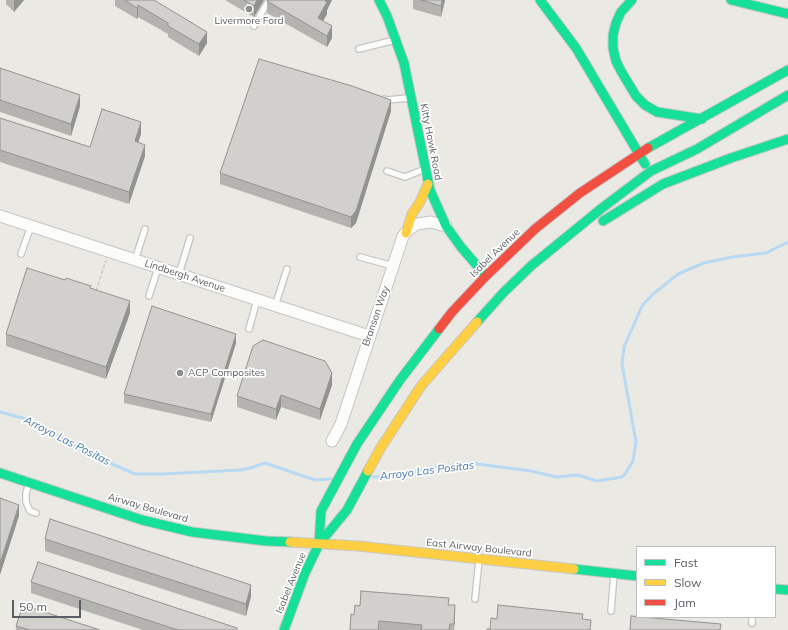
<!DOCTYPE html>
<html>
<head>
<meta charset="utf-8">
<style>
	body { margin:0 }
	#map { position:relative; width:788px; height:630px; overflow:hidden; background:#eae9e4; font-family:Mulish,sans-serif }
	canvas { display:block }
	.legend { position:absolute; left:636px; top:546px; width:140px; height:72px; box-sizing:border-box; background:#fff; border:1px solid #bdbfc0; margin:0; padding:5px 7px; list-style:none; font-size:12px; color:#5a5e62 }
	.legend li { display:flex; align-items:center; gap:8px; height:20px }
	.legend b { width:20px; border:1px solid #bdbfc0 }
	.scale { position:absolute; left:12px; top:600px; width:69px; height:18px; box-sizing:border-box; border:2px solid #5a5e62; border-top:0; padding-left:5px; font-size:12px; line-height:14px; white-space:nowrap; color:#5a5e62; -webkit-text-stroke:3px #fff; paint-order:stroke }
</style>
</head>
<body>
<div id="map">
<canvas width="788" height="630"></canvas>
<ul class="legend">
<li><b style="height:5px;background:#16e098"></b>Fast</li>
<li><b style="height:5px;background:#ffcf43"></b>Slow</li>
<li><b style="height:5px;background:#f24e42"></b>Jam</li>
</ul>
<div class="scale">50 m</div>
</div>
<script>
const ctx = document.querySelector('canvas').getContext('2d');
ctx.lineJoin = 'round';
function shape(rows) {
  const path = new Path2D();
  for (const r of rows) {
    path.moveTo(r[0], r[1]);
    for (let i = 2; i < r.length; i += 2) path.lineTo(r[i], r[i + 1]);
  }
  return path;
}
function strokePath(path, color, width, dash) {
  ctx.strokeStyle = color;
  ctx.lineWidth = width;
  ctx.lineCap = dash ? 'butt' : 'round';
  ctx.setLineDash(dash || []);
  ctx.stroke(path);
}
function fillPath(path, color) {
  ctx.fillStyle = color;
  ctx.fill(path, 'evenodd');
}
function label(font, color, halo, rows, align = 'center') {
  ctx.font = font + ' Mulish,sans-serif';
  ctx.lineWidth = 3.5;
  ctx.setLineDash([]);
  ctx.textBaseline = 'middle';
  ctx.strokeStyle = halo;
  ctx.fillStyle = color;
  for (const [text, x, y, turn = 0] of rows) {
    ctx.save();
    ctx.translate(x, y);
    ctx.rotate((+turn || 0) * Math.PI / 180);
    ctx.textAlign = isNaN(turn) ? turn : align;
    if (halo) ctx.strokeText(text, 0, 0);
    ctx.fillText(text, 0, 0);
    ctx.restore();
  }
}
strokePath(shape([
	[0,412,30,420,91,455,135,474,162,474,240,470,250,468,265,463,315,480,331,479],
	[373,477,400,476,432,468,470,463,531,471,556,477,578,475,597,481,622,477,625,474,633,461,636,442,622,364,624,347,642,306,652,295,678,274,704,263,732,257,766,253,788,242]
]), '#b9d9f3', 3);
const lane = shape([
	[254,26,269,0],
	[359,49,395,40],
	[384,99,387,100,409,98],
	[387,171,405,177,425,169],
	[21,254,31,226],
	[360,257,393,266],
	[135,260,145,229],
	[179,274,190,238],
	[149,296,158,268],
	[275,306,287,269],
	[249,329,257,300],
	[29,483,26,493,26,502,30,511,36,513],
	[475,599,479,560],
	[611,611,614,574],
	[752,623,752,617]
]);
const street = shape([
	[0,216,369,336],
	[332,441,341,424,403,236,409,229,417,224,431,222,446,226]
]);
const fast = shape([
	[379,0,387,16,404,63,430,190,446,226,461,247,486,276],
	[540,0,576,48,645,164],
	[632,0,621,12,616,23,613,35,613,48,616,61,621,71,636,96,645,105,657,112,702,119],
	[731,0,788,14],
	[648,148,788,70],
	[603,221,663,184,731,158,788,139],
	[477,322,503,293,531,266,602,208,651,171,697,149,788,95],
	[0,473,142,520,192,532,266,541,290,542],
	[319,544,321,511,357,444,400,380,439,329],
	[574,569,637,576],
	[775,589,788,590],
	[284,630,305,573,319,544,347,510,368,471]
]);
const slow = shape([
	[406,233,412,214,420,202,428,184],
	[368,471,380,449,421,386,477,322],
	[290,542,358,546,574,569]
]);
const jam = shape([
	[439,329,452,312,486,276,535,229,580,193,648,148]
]);
strokePath(lane, '#c6c5c5', 8);
strokePath(street, '#c6c5c5', 13);
strokePath(fast, '#c7c7c6', 11);
strokePath(slow, '#c7c7c6', 11);
strokePath(jam, '#c7c7c6', 11);
strokePath(shape([
	[96,291,106,260]
]), '#c7cbca', 1.5, [4, 2]);
strokePath(lane, '#fcfcfb', 5.5);
strokePath(street, '#fcfcfb', 11);
strokePath(fast, '#16e098', 9);
strokePath(slow, '#ffcf43', 9);
strokePath(jam, '#f24e42', 9);
fillPath(shape([
	[6,0,24,0,14,12,6,4],
	[115,0,154,0,207,43,199,56,168,37,168,34,138,17,137,19,115,6],
	[225,0,264,0,254,17],
	[267,0,332,0,327,10,327,14,323,21,332,38,327,47,267,13],
	[413,0,445,0,441,17,413,9],
	[0,68,80,106,71,136,0,112],
	[391,111,356,223,351,228,220,184,220,173],
	[0,118,90,147,141,134,138,142,145,156,129,204,0,162],
	[65,280,91,288,130,313,106,379,6,346,6,334],
	[236,343,211,422,124,403,124,394],
	[332,385,320,420,281,407,276,420,237,407,237,396],
	[45,539,251,596,246,616,45,551],
	[31,582,237,630,143,630,31,593],
	[449,605,455,617,454,630,350,630,354,615,360,606],
	[16,626,100,630,16,630]
]), '#b4b3b0');
fillPath(shape([
	[14,0,24,0,14,12],
	[257,0,264,0,254,17,254,6],
	[326,0,332,0,327,10,327,14,318,30,318,18],
	[442,0,445,0,441,17,441,6],
	[138,5,138,17,137,19,137,8],
	[332,26,332,38,327,47,327,36],
	[207,32,207,43,199,56,199,44],
	[80,95,80,106,71,136,71,124],
	[391,100,391,111,356,223,351,228,351,217],
	[141,122,141,134,135,153,135,141],
	[145,145,145,156,129,204,129,192],
	[130,301,130,313,106,379,106,367],
	[236,334,236,343,211,422,211,414],
	[332,373,332,385,320,420,320,409],
	[281,395,281,407,276,420,276,409],
	[19,505,19,516,0,575,0,563],
	[251,585,251,596,246,616,246,604],
	[455,605,455,617,454,630,454,624]
]), '#929290');
const building = shape([
	[125,0,154,0,207,32,199,44,168,26,168,23,138,5,137,8,125,0],
	[244,0,257,0,254,6,244,0],
	[267,0,326,0,325,1,327,2,318,18,332,26,327,36,267,1,267,0],
	[421,0,442,0,441,6,421,0],
	[259,59,352,86,391,100,356,211,351,217,220,173,259,59],
	[0,68,80,95,71,124,0,100,0,68],
	[102,109,141,122,135,141,145,145,129,192,0,150,0,118,90,147,102,109],
	[27,268,65,280,66,278,91,286,90,288,130,301,106,367,6,334,27,268],
	[152,306,236,334,211,414,124,394,152,306],
	[263,340,325,361,332,373,320,409,281,395,276,409,237,396,253,346,263,340],
	[0,498,19,505,0,563,0,498],
	[50,519,251,585,246,604,45,539,50,519],
	[38,562,237,628,237,630,178,630,31,582,38,562],
	[361,591,449,598,448,605,455,605,454,624,450,624,449,630,421,630,422,625,379,621,378,630,350,630,351,614,354,615,355,605,360,606,361,591],
	[23,605,100,630,30,630,16,626,23,605],
	[498,605,583,614,582,619,591,620,590,630,487,630,487,629,490,629,491,618,497,619,498,605],
	[631,616,721,624,720,630,630,630,631,616]
]);
fillPath(building, '#d1d0cd');
strokePath(building, '#929290', 1);
for (const [x, y, r, color] of [
	[249,9,4,"#8c8f90"],
	[180,373,4,"#8c8f90"]
]) {
  const dot = new Path2D();
  dot.arc(x, y, r, 0, 2 * Math.PI);
  ctx.fillStyle = color;
  ctx.fill(dot);
  strokePath(dot, '#fff', 1.5);
}
label('10px', '#5a5e62', '#fff', [
	["Livermore Ford",249,21],
	["ACP Composites",188,373,"left"]
]);
label('10px', '#5a5e62', '#fff', [
	["Kitty Hawk Road",431,142,79],
	["Isabel Avenue",495,253,-44],
	["Lindbergh Avenue",185,276,18],
	["Branson Way",376,316,-71],
	["Airway Boulevard",148,508,16],
	["East Airway Boulevard",479,548,6],
	["Isabel Avenue",291,583,-68]
]);
label('italic 11px', '#4678b3', '#fff', [
	["Arroyo Las Positas",67,441,27],
	["Arroyo Las Positas",427,471,-7]
]);
</script>
</body>
</html>
